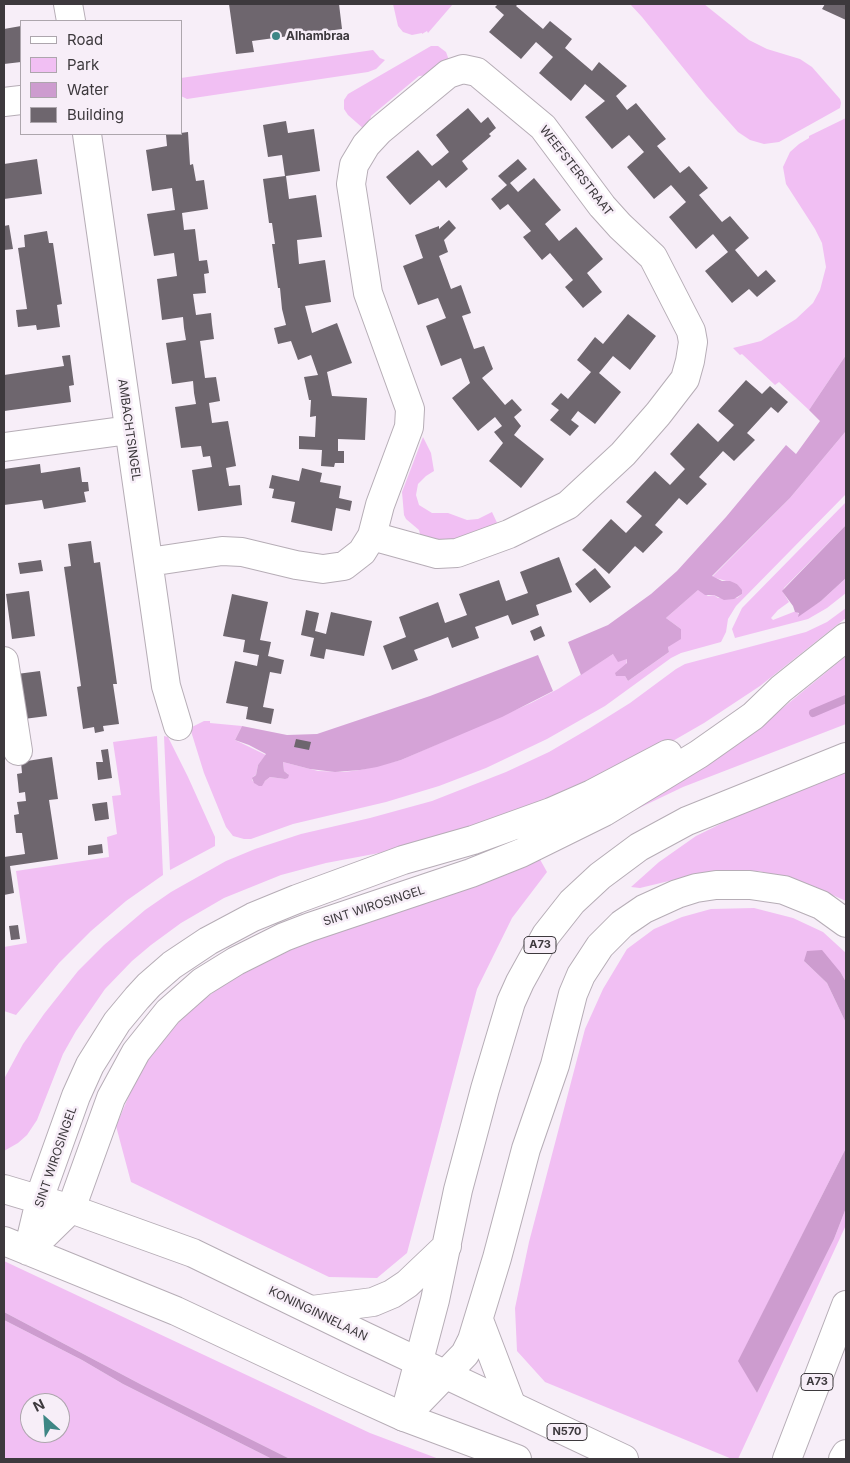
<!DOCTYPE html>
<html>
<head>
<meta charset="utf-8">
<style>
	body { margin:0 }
	#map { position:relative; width:850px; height:1463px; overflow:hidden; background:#f7eef8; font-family:Inter,sans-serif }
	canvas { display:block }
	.frame { position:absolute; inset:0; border:5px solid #3d393d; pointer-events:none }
	.legend { position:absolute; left:20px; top:20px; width:162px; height:115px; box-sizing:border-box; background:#f7eef8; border:1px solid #ada6ad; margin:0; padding:6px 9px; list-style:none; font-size:15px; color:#3d393d }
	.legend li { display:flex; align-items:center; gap:10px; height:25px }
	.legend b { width:25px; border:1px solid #ada6ad }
	.north { position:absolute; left:20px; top:1393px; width:50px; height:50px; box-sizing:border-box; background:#f7eef8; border:1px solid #ada6ad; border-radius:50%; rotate:334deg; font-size:14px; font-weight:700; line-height:20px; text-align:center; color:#3d393d }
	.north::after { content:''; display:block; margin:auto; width:18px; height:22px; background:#3e8685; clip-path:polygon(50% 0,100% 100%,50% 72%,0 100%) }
</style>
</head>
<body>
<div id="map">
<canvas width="850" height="1463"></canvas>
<div class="frame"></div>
<ul class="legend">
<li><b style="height:6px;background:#fff"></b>Road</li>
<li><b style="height:14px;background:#f1bff3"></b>Park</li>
<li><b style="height:14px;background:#cd9ccf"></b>Water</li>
<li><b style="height:14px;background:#6e666e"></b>Building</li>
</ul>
<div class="north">N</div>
</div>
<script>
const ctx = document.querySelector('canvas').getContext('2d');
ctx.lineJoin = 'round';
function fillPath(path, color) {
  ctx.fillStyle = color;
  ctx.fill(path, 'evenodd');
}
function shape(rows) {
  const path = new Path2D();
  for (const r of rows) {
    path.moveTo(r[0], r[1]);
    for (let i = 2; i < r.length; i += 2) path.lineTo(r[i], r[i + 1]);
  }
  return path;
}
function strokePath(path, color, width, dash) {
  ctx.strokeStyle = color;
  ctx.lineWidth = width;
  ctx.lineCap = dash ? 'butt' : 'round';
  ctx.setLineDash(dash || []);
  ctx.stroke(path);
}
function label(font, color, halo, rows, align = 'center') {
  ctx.font = font + ' Inter,sans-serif';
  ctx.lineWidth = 5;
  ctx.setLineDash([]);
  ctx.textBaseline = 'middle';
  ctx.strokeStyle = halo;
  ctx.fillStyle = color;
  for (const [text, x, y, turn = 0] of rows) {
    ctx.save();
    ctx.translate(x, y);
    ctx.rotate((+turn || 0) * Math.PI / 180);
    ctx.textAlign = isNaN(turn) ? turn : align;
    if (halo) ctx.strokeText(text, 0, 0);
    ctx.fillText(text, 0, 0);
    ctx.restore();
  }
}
fillPath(shape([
	[393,4,453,4,428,33,427,31,422,34,422,33,412,35,403,32,398,26],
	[630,4,704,4,749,40,767,49,800,59,812,67,840,99,841,103,840,108,779,142,764,144,750,140,738,132,706,96,642,17],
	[431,46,438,46,446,52,450,63,430,75,419,76,371,116,369,126,365,130,348,115,344,109,344,100,348,94],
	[373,50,380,58,385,60,376,69,368,72,187,99,181,96,181,78],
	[846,118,846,355,809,410,779,382,775,385,742,354,740,355,733,348,761,341,796,319,813,303,820,290,826,267,822,243,815,229,786,184,783,167,790,152,799,144,809,138,809,136],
	[846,431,846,494,736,606,728,619,726,632,721,642,681,653,671,658,605,706,547,739,486,768,439,786,386,802,293,824,251,839,244,839,233,836,226,827,204,773,190,728,204,721,210,721,210,723,242,726,235,740,266,755,258,765,256,775,254,776,252,780,256,784,264,782,270,777,285,779,288,774,284,771,283,762,318,771,344,772,360,770,401,760,531,703,558,689,613,654,627,659,625,676,628,681,669,652,668,647,681,629,666,618,699,589,708,596,714,595,718,598,737,598,742,594,737,584,712,577,790,498],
	[423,437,431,453,434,471,426,476,418,484,416,495,419,505,432,513,448,513,467,520,478,519,492,512,499,527,445,545,418,538,420,534,419,530,406,519,404,515,402,492],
	[846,502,846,525,784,588,783,592,789,602,778,610,771,618,773,620,796,611,799,614,821,601,846,578,846,593,827,608,808,619,735,638,732,629,742,608],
	[846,608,846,618,842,621,760,686,704,723,645,757,552,801,411,847,326,863,281,875,224,898,181,923,151,945,132,961,105,989,76,1031,63,1054,37,1120,27,1135,18,1143,4,1151,4,1079,23,1044,44,1014,78,971,104,945,145,910,171,892,226,861,255,849,301,834,370,818,432,801,506,772,549,752,590,728,630,703,676,669,685,664,806,632,827,622],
	[846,656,846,724,683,787,614,820,779,711],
	[157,736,163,875,126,901,91,931,59,963,16,1015,4,1011,4,947,27,943,16,871,109,857,107,837,117,834,112,796,121,795,113,742],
	[164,736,168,737,188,777,215,837,215,846,170,870],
	[846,770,846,901,805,883,759,871,702,873,640,888,631,887,659,862,696,836,759,805],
	[537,854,547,872,512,918,477,989,407,1253,377,1278,329,1277,131,1182,116,1126,140,1070,186,1013,235,976,298,944],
	[754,908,793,918,823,932,846,953,846,982,841,973,804,961,827,983,846,1023,846,1142,845,1150,739,1360,757,1393,834,1239,846,1208,846,1225,738,1459,732,1459,545,1382,517,1351,515,1308,529,1242,585,1029,603,989,627,949,654,929,682,917,711,909],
	[4,1261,370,1433,439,1459,290,1459,142,1385,4,1312],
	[4,1320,82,1360,123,1384,272,1459,4,1459],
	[30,1403,60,1403,60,1433,30,1433]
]), '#f1bff3');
fillPath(shape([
	[846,355,846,431,790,498,712,576,722,581,730,581,737,584,742,590,742,594,734,599,724,600,714,595,705,595,698,590,666,618,681,629,681,639,668,647,669,652,628,681,625,676,616,676,615,673,627,663,627,659,618,662,613,654,581,675,568,642,608,625,651,594,677,571,726,517,786,445,796,454,820,421,809,410],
	[538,655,553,691,502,717,401,760,377,767,360,770,335,772,310,769,283,762,284,771,289,775,288,778,285,779,270,777,265,781,262,786,259,786,254,783,252,778,256,775,258,765,266,754,249,745,235,740,242,726,287,735,317,734,430,696]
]), '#d5a3d7');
fillPath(shape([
	[846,525,846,578,821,601,798,617,799,613,795,612,793,606,782,591],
	[822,950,841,973,846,982,846,1023,827,983,804,961,807,951],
	[846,1142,846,1208,834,1239,757,1393,738,1361,845,1150],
	[4,1312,142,1385,290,1459,272,1459,123,1384,82,1360,4,1320]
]), '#cd9ccf');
strokePath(shape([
	[813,713,846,699]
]), '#cd9ccf', 8);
fillPath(shape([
	[229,4,339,4,342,29,252,41,254,52,236,54],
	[498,4,518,4,516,6,543,29,550,21,572,39,565,48,592,71,599,62,627,86,616,96,627,110,636,103,666,139,657,146,680,173,689,166,708,188,699,195,722,222,730,216,749,238,735,250,758,277,766,270,776,281,757,297,749,289,732,303,705,271,728,252,713,234,696,249,669,217,686,202,671,185,654,199,627,167,644,152,629,135,612,149,585,117,605,101,585,84,571,101,539,73,553,57,544,49,536,42,521,59,489,32,504,15,495,7],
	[825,4,846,4,846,20,822,9],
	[21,26,21,62,4,64,4,29],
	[468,108,481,123,488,117,496,128,489,134,491,136,462,161,468,169,446,188,439,180,410,205,386,177,418,150,432,166,441,159,449,152,436,135],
	[286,121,288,133,314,129,320,171,286,176,289,199,316,195,322,237,297,240,299,264,325,260,331,302,305,306,312,333,337,323,352,363,327,372,332,396,367,398,365,440,338,439,338,451,344,451,344,463,335,463,334,467,321,466,322,450,299,449,299,436,315,437,316,416,310,417,311,400,309,400,304,377,318,375,311,355,298,360,291,341,278,344,274,328,286,325,282,309,280,288,278,288,272,244,275,244,272,223,269,223,263,179,285,176,282,155,268,157,263,125],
	[188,132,190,165,193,164,196,181,204,180,208,209,182,213,184,230,195,229,199,261,207,260,209,273,204,274,206,293,193,294,196,315,211,313,212,324,214,339,200,341,205,378,216,377,220,401,209,403,212,423,228,421,236,466,226,468,229,486,240,485,242,505,198,511,192,470,212,467,210,456,203,457,201,446,181,448,175,407,196,404,194,393,193,381,172,384,166,343,186,340,184,328,183,317,162,320,157,279,177,276,174,253,154,256,147,214,175,210,172,188,152,191,146,150,167,146,166,135],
	[37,159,42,194,4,199,4,164],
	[518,159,527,169,510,183,518,192,534,178,561,210,545,224,559,241,576,227,603,259,587,273,602,292,583,308,565,287,573,280,550,253,542,260,523,237,531,231,508,204,500,210,491,199,507,185,498,176],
	[449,220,456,228,444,240,448,252,439,256,451,289,461,285,471,313,462,316,474,349,484,346,493,369,482,378,505,405,512,399,522,410,514,417,521,426,514,435,544,459,521,488,489,461,503,443,494,432,502,426,495,417,478,431,452,398,470,383,461,358,441,366,426,326,446,318,438,298,418,305,403,266,423,258,415,235,439,226,439,229],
	[9,225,13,249,4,250,4,226],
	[47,231,49,243,53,243,62,304,57,305,60,327,37,330,36,325,18,327,16,310,27,309,18,248,25,247,24,235],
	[628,314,656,336,630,370,613,356,599,373,621,392,595,424,578,411,571,420,579,426,570,436,550,420,559,410,551,404,561,393,568,399,591,372,577,360,595,337,603,344],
	[70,355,74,385,69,386,71,402,4,411,4,375,64,366,62,356],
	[746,380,762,394,770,386,788,402,778,413,771,407,747,433,755,440,734,461,723,451,699,477,707,484,687,505,679,498,655,525,663,532,643,553,635,546,609,574,582,550,611,519,626,533,642,516,626,502,655,471,670,485,685,469,670,454,698,423,718,442,734,425,718,411],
	[40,464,41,473,80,467,82,482,88,482,89,491,84,492,86,502,44,509,42,500,4,505,4,469],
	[302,468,322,473,320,482,341,486,339,498,352,501,350,511,336,508,332,531,291,522,295,502,272,498,274,489,269,488,272,475,299,481],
	[91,541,94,563,100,562,117,684,113,684,119,724,103,726,104,731,95,733,94,727,83,729,77,687,81,686,64,567,71,566,68,544],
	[559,557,572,592,536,605,539,615,512,625,508,615,475,627,479,638,452,648,448,637,414,650,418,660,392,670,383,646,406,637,399,617,438,602,445,623,467,615,459,594,499,580,506,601,528,593,520,572],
	[41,560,43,571,20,574,18,563],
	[595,568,611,587,590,603,575,584],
	[29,591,35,636,12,639,6,594],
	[232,594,268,602,260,640,271,642,268,656,284,660,281,674,270,672,263,707,274,709,271,724,246,719,248,707,226,703,235,661,257,666,259,655,243,652,245,640,223,636],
	[306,610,319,613,315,631,326,634,331,612,372,621,364,656,326,649,324,659,310,656,314,638,301,635],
	[541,626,545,636,534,641,530,631],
	[40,671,47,716,24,719,17,674],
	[296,739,311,742,309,750,294,747],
	[108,749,112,778,98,780,96,762,103,762,101,750],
	[52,757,58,799,49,800,58,859,10,866,14,893,4,895,4,857,25,854,22,833,16,833,14,815,19,814,17,802,26,801,25,792,19,793,18,783,17,774,22,773,21,762],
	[107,802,109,819,95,821,92,804],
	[102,844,103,853,88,855,88,846],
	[18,925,20,939,11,940,9,926]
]), '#6e666e');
const minor = shape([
	[68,4,71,21],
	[4,102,21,100],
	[87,134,166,686,178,726],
	[4,447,129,430],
	[149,562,222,551,242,552,296,565,323,569,344,566,362,552,372,536,380,505,409,427,410,409,368,293,351,184,354,165,366,145,379,131,448,74,463,69,477,72,543,127,602,206,620,226,653,257,691,331,693,342,690,361,685,379,658,414,623,454,568,505,509,534,457,553,437,554,372,536],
	[4,661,18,751]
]);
const major = shape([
	[4,1189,71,1209,193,1253,362,1335,624,1459],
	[4,1241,176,1311,340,1388,404,1417,517,1459],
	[28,1251,71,1209,111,1098,136,1052,168,1012,202,982,236,961,284,937,310,927,471,873,521,853,604,812,699,754,753,716,781,689,846,637],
	[28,1251,43,1188,76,1096,90,1065,117,1022,137,998,149,985,172,965,208,941,253,917,297,899,403,860,473,840,551,812,592,794,668,754]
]);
const highway = shape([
	[312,1310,373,1302,392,1294,407,1284,447,1246],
	[479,1320,511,1404],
	[405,1416,465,1354,472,1340,497,1258,526,1149,555,1065,573,994,581,975,600,946,622,924,644,909,677,894,696,888,716,885,750,885,784,890,821,905,846,923],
	[404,1417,435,1300,458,1190,485,1089,511,1002,520,982,546,935,572,902,600,876,639,847,687,821,846,757],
	[787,1459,846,1305],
	[843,1459,846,1454]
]);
strokePath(minor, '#b6adb6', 30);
strokePath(major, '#b6adb6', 30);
strokePath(highway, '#b6adb6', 30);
strokePath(minor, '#fff', 28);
strokePath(major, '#fff', 28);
strokePath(highway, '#fff', 28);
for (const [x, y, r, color] of [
	[276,36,5,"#3e8685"]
]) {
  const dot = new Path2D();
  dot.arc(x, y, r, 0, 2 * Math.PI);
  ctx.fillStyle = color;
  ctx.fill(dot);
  strokePath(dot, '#f7eef8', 2);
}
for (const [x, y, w] of [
	[540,945,32],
	[817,1382,32],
	[567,1432,40]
]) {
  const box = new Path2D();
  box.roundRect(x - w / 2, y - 8.5, w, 17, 4);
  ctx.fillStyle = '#f7eef8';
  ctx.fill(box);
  strokePath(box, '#3d393d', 1);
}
label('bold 11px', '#3d393d', null, [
	["A73",540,945],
	["A73",817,1382],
	["N570",567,1432]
]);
label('bold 12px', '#3d393d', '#f7eef8', [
	["Alhambraa",286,36]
], 'left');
label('12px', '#3d393d', '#f7eef8', [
	["WEEFSTERSTRAAT",576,171,52],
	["AMBACHTSINGEL",129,430,82],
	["SINT WIROSINGEL",374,906,-18],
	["SINT WIROSINGEL",56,1157,-71],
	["KONINGINNELAAN",318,1314,26]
]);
</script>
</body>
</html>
